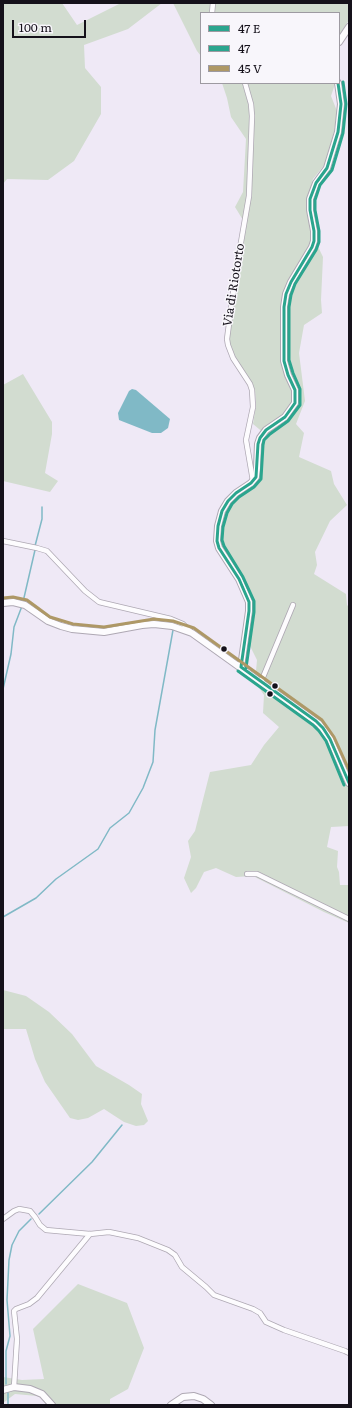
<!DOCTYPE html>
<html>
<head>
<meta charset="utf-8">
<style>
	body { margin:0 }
	#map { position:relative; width:352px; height:1408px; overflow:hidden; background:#efe9f6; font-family:Literata,serif }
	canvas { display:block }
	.frame { position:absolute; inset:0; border:4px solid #15111a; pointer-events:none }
	.legend { position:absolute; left:200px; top:12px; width:140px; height:72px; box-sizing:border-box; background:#f8f6fb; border:1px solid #9d9aa1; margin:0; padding:5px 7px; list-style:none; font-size:12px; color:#15111a }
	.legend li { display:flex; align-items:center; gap:8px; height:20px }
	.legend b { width:20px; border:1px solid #9d9aa1 }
	.scale { position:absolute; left:12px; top:20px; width:74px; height:18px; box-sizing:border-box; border:2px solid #15111a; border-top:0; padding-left:5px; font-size:12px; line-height:14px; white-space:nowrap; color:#15111a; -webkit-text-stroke:3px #f8f6fb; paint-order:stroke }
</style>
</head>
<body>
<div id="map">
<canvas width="352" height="1408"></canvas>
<div class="frame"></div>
<ul class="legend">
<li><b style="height:5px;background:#2ba58e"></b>47 E</li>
<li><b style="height:5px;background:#2ba58e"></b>47</li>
<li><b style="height:5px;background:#ae9866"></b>45 V</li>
</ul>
<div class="scale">100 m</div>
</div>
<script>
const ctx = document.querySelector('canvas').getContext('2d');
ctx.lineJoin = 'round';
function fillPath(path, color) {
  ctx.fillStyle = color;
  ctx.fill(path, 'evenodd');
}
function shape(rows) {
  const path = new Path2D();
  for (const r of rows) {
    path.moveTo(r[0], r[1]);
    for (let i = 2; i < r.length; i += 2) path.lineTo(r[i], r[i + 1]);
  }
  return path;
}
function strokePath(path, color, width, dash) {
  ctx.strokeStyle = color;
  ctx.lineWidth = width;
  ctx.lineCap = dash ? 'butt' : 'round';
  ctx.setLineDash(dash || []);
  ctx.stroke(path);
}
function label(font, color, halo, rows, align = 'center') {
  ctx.font = font + ' Literata,serif';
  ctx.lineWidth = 3;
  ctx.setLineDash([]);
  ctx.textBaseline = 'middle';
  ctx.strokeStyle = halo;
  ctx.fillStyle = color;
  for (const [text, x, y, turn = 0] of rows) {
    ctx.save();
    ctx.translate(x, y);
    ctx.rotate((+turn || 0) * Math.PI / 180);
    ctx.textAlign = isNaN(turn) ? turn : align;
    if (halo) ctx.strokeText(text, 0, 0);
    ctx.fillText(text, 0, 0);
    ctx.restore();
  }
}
fillPath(shape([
	[3,3,62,3,77,25,121,3,162,3,128,29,84,45,85,68,101,87,101,114,74,161,48,180,7,179,3,184],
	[173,3,349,3,349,20,339,36,339,13,201,13,201,56,197,51],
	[222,83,335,84,331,96,337,111,334,132,325,164,313,179,307,201,310,230,323,257,321,300,322,313,304,325,299,353,305,401,296,424,304,433,299,457,331,471,334,484,347,505,330,521,315,552,317,565,314,574,346,594,347,605,349,607,349,826,331,827,327,847,338,851,337,867,339,872,340,885,349,885,349,923,324,912,253,876,236,877,216,868,204,872,196,888,191,893,184,878,191,857,188,841,195,831,210,772,251,765,264,745,279,727,263,713,264,695,255,682,257,660,249,644,250,603,221,547,219,537,223,515,232,500,258,477,260,472,260,442,265,434,253,424,256,404,255,390,234,355,230,343,229,337,246,225,235,207,243,192,246,139,231,117,227,98],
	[23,374,52,422,52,434,45,473,58,481,50,492,3,481,3,385],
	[3,990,26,996,49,1012,72,1034,96,1066,129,1085,142,1094,141,1104,148,1121,144,1125,136,1126,124,1122,104,1109,88,1118,78,1120,70,1118,45,1082,35,1059,26,1029,3,1029],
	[78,1284,127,1303,144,1348,128,1389,110,1399,110,1405,56,1405,54,1401,37,1396,15,1394,3,1403,3,1405,3,1377,22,1380,44,1379,33,1329]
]), '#d2dcd0');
fillPath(shape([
	[132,389,136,390,170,419,168,428,161,433,152,433,119,420,118,413,129,391]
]), '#80b9c6');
strokePath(shape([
	[35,546,42,519,42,507],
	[23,602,35,550],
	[3,689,11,654,14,627,22,606],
	[3,917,36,898,56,879,98,849,110,828,129,813,143,788,153,762,155,730,173,630],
	[39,1214,92,1162,122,1125],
	[6,1384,6,1351,10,1336,7,1300,9,1260,12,1245,19,1231,31,1219],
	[8,1393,8,1405]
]), '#80b9c6', 1.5);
const street = shape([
	[212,13,213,3],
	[245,83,251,104,252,116,249,196,236,271,227,339,228,345,233,358,250,384,252,390,253,407,246,440,253,481],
	[3,541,37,548,47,551,85,591,99,602,171,619,183,624,191,632],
	[261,682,293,605],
	[247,874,257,874,349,919],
	[3,1219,14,1211,19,1209,30,1211,35,1217,40,1225,46,1230,90,1234,109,1232,138,1238,168,1250,175,1255,182,1267,206,1287,214,1295,253,1309,260,1313,266,1322,284,1330,345,1351,349,1353],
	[14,1387,17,1339,14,1311,16,1309,29,1304,37,1298,90,1234]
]);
const secondary = shape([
	[339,42,349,27],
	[3,603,13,602,25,605,48,621,61,626,72,629,104,632,142,625,154,624,172,626,192,633,319,724,330,739,349,783],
	[241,667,249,611,249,602,239,579,219,548,217,541,218,526,222,511,228,501,236,493,251,483,256,477,257,468,258,444,260,438,266,430,285,417,295,403,295,390,288,375,284,361,284,307,286,294,291,282,312,247,314,241,314,231,310,210,310,199,316,183,327,168,338,132,341,104,338,83],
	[3,1390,14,1387,30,1389,42,1394,52,1405],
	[171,1405,183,1397,194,1396,203,1399,211,1405]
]);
strokePath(street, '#aea8b3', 6);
strokePath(secondary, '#aea8b3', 8);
strokePath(street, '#fdfcfe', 4.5);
strokePath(secondary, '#fdfcfe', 6);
strokePath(shape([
	[241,667,249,611,249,602,239,579,219,548,217,541,218,526,222,511,228,501,236,493,251,483,256,477,258,444,260,438,266,430,285,417,295,403,295,390,288,375,284,361,284,307,286,294,291,282,312,247,314,241,314,231,310,210,310,199,316,183,327,168,338,132,341,104,338,83],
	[241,667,316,721,323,728,330,739,349,783]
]), '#2ba58e', 3);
strokePath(shape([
	[246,668,254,612,254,601,243,577,224,546,222,540,223,527,227,513,232,504,239,497,254,487,261,479,263,445,264,440,270,434,288,421,300,405,300,389,293,373,289,360,289,307,291,295,295,284,316,250,319,242,319,231,315,210,315,200,320,185,332,170,343,133,346,104,343,82],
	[238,671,313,725,319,731,326,741,344,785]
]), '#2ba58e', 3);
strokePath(shape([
	[3,598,13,597,27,600,50,617,73,624,104,627,154,619,173,621,194,628,322,720,334,737,349,770]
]), '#ae9866', 3);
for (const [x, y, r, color] of [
	[224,649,3.5,"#15111a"],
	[275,686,3.5,"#15111a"],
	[270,694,3.5,"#15111a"]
]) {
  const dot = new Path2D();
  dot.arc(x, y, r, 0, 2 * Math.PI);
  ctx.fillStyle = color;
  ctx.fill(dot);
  strokePath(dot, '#f8f6fb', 1.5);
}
label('12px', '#15111a', '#f8f6fb', [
	["Via di Riotorto",234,285,-81]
]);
</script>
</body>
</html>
